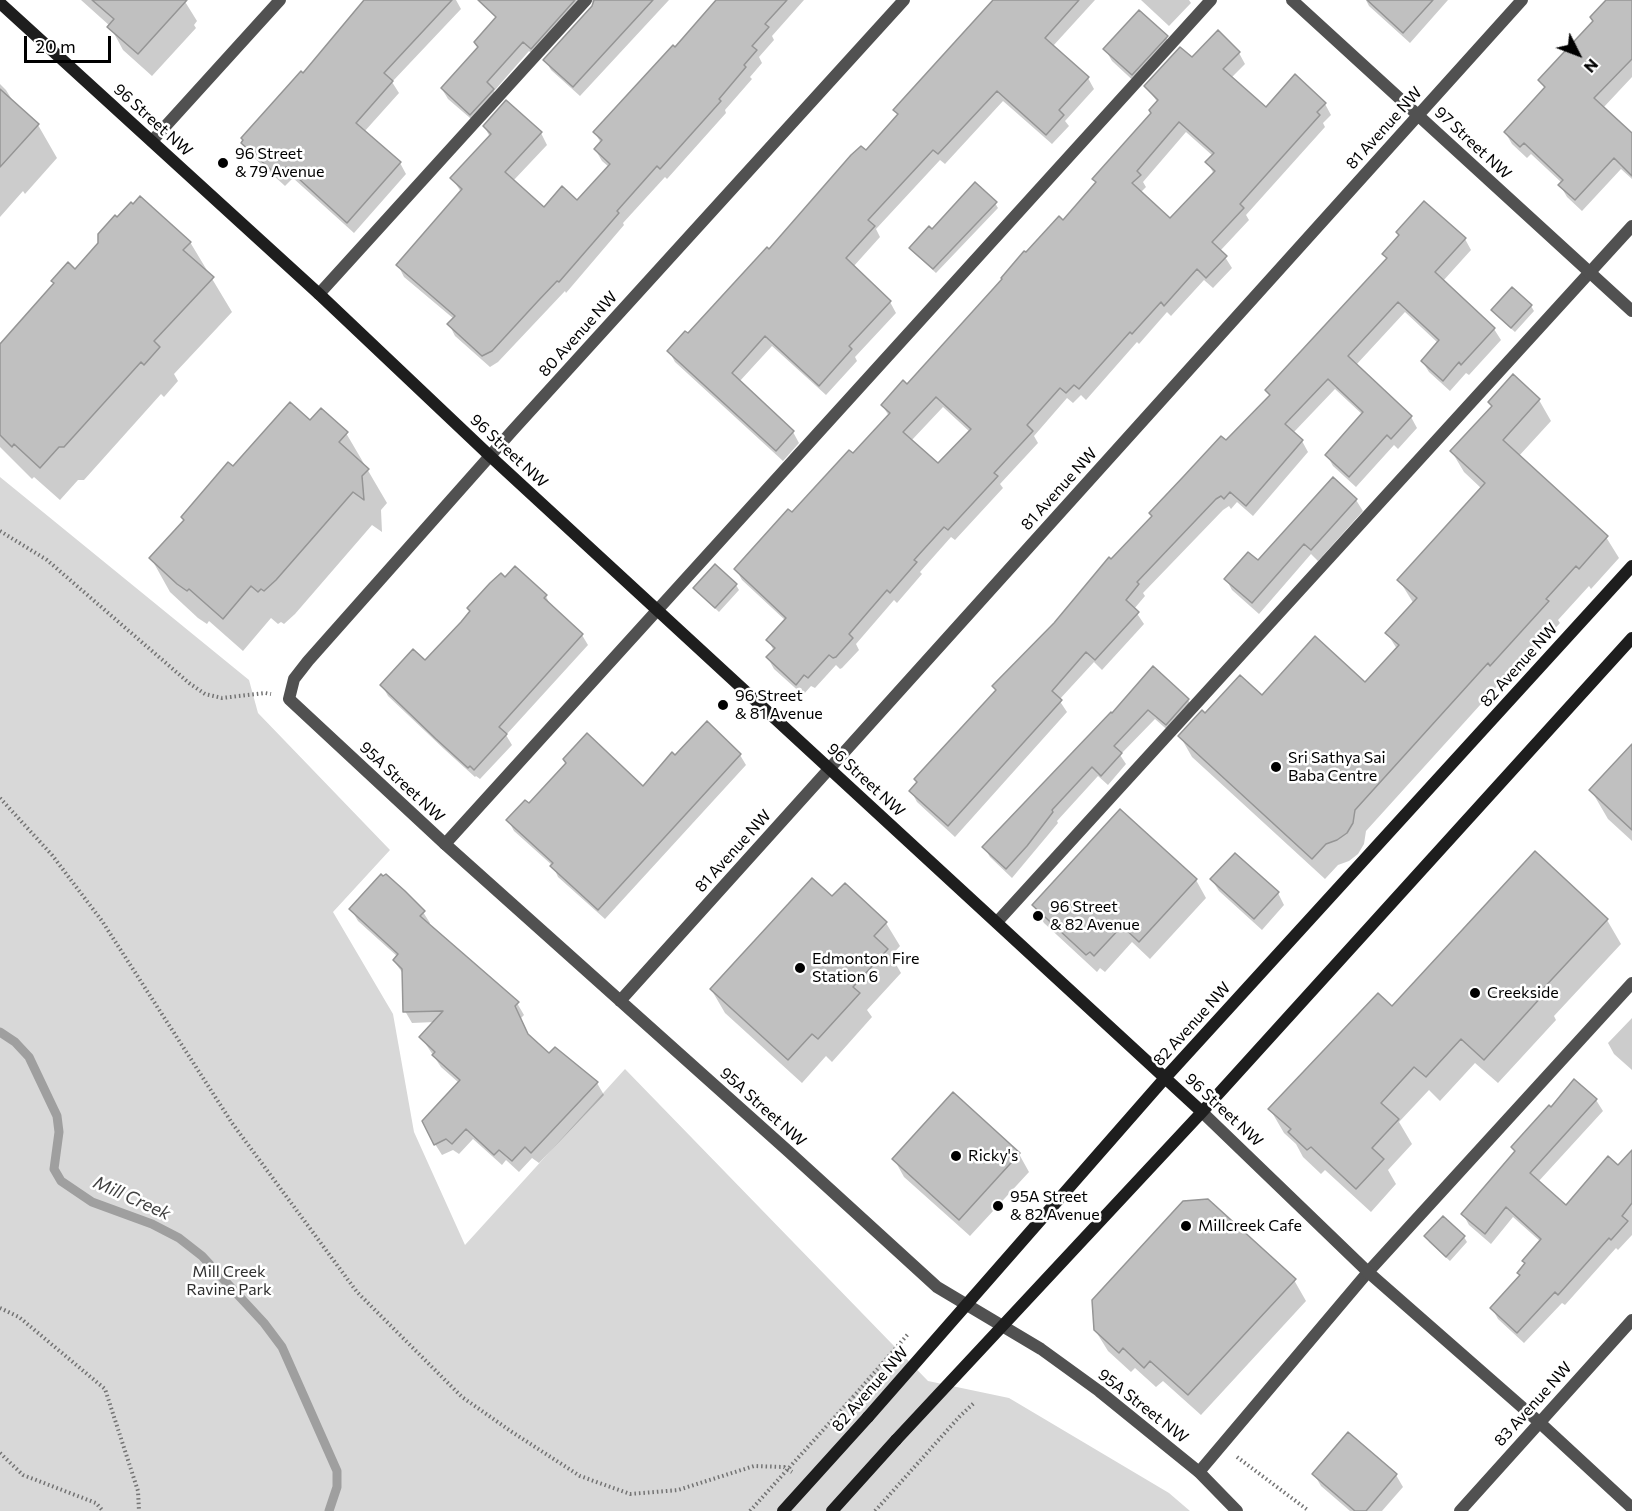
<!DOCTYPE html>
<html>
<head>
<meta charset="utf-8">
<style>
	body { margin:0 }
	#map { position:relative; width:1632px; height:1511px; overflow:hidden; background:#fff; font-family:Commissioner,sans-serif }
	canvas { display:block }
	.north { position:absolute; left:1548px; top:24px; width:60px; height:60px; -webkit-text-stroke:4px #fff; paint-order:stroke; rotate:132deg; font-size:16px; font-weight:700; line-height:24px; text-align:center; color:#000 }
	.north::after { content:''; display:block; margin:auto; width:21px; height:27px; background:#000; clip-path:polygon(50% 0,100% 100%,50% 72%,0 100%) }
	.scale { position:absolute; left:24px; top:36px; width:87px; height:27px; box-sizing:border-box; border:3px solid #000; border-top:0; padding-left:8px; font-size:18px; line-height:21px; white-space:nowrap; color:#000; -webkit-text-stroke:4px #fff; paint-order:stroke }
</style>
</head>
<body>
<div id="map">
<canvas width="1632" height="1511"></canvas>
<div class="north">N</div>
<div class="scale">20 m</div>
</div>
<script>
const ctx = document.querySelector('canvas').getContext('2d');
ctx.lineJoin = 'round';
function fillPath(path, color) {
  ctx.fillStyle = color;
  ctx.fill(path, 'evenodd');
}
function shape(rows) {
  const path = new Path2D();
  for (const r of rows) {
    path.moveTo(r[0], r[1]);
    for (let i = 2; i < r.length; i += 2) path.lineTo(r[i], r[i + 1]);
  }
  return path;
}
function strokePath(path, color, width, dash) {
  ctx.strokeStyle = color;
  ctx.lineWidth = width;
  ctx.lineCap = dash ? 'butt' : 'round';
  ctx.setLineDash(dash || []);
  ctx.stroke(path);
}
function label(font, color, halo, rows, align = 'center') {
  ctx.font = font + ' Commissioner,sans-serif';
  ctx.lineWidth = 5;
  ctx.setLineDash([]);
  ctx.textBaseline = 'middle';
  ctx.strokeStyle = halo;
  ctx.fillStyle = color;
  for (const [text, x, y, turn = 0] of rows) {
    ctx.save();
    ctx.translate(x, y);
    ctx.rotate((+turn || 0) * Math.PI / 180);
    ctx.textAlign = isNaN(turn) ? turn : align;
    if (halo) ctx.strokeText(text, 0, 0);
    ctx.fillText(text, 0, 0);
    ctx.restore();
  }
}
fillPath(shape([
	[0,477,249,680,258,713,390,850,333,912,393,1014,414,1132,465,1245,625,1069,928,1381,1009,1398,1169,1493,1190,1511,0,1511]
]), '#d8d8d8');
fillPath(shape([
	[81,0,184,0,197,21,194,25,196,28,152,76,123,50,110,26],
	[366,0,456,0,461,9,392,82,399,93,364,132,400,163,406,174,354,233,293,178,285,186,250,154,243,143,304,76],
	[503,0,669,0,580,96,551,70,545,60,594,6,595,1,585,4,537,58,529,51,494,91,499,100,477,124,448,99,442,89,479,48,475,43,497,19,492,12],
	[732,0,804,0,772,36,774,40,759,57,762,63,750,77,752,79,725,110,726,113,667,179,665,177,623,223,624,225,566,293,565,291,498,362,490,367,455,336,449,324,454,319,404,277,398,265,461,192,452,178,490,137,484,126,541,133,547,145,513,181,544,210,577,202,609,167,602,161,595,149,601,143,595,133,675,49],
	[994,0,1095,0,1053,46,1088,78,1094,89,1065,121,1069,126,1052,144,1003,101,945,164,940,160,876,229,880,237,853,267,890,302,896,313,855,357,857,361,826,395,772,346,739,382,793,432,799,443,783,461,675,362,669,351,688,335,866,152,898,116,894,110],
	[1141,0,1189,0,1191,3,1169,26],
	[1366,0,1448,0,1410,43,1369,6],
	[1608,0,1632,0,1632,77,1603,108,1632,134,1632,179,1621,169,1582,211,1567,197,1560,185,1562,183,1531,154,1527,158,1512,144,1505,132,1545,89,1540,80,1594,22],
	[1166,37,1173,48,1139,86,1112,61,1105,49],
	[1239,53,1245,64,1231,78,1266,109,1325,104,1331,115,1323,123,1325,127,1246,215,1249,220,1220,251,1225,257,1232,268,1213,288,1204,280,1171,316,1167,312,1139,344,1137,342,1086,400,1081,395,1073,403,1067,398,1034,436,1038,443,1000,484,1003,488,955,540,951,537,920,572,922,574,897,603,894,600,856,644,859,650,842,668,840,669,836,665,815,688,811,686,803,695,774,669,768,658,774,651,768,640,786,621,742,580,736,569,853,456,889,416,882,405,907,386,1063,222,1153,114,1158,103,1146,86,1192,59],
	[1186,132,1213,156,1207,162,1214,174,1170,220,1140,193,1146,187,1143,182],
	[943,407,970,432,938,465,911,441],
	[0,84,6,90,14,103,38,125,57,158,25,194,23,191,0,217],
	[995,203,998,208,936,273,914,253,911,248,932,231],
	[1465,239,1471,250,1443,281,1494,329,1501,340,1469,375,1466,373,1450,391,1429,372,1422,361,1438,343,1405,312,1356,365,1411,417,1417,428,1398,449,1394,445,1356,487,1333,466,1327,455,1363,415,1335,389,1293,433,1302,441,1308,452,1253,516,1237,502,1231,509,1229,506,1223,510,1143,593,1145,596,1134,609,1144,624,1102,670,1094,662,1059,700,1067,712,955,837,917,802,911,791,918,784,915,780,997,691,1111,561,1270,396,1267,391,1387,260,1384,255],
	[190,242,232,312,174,374,178,381,164,397,161,394,84,480,78,480,60,500,34,477,32,479,0,447,0,346,55,285,53,281,75,271],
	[1531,306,1534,311,1515,332,1496,315,1493,310],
	[1513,377,1539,400,1551,421,1518,457,1606,537,1619,558,1591,589,1589,586,1558,620,1560,623,1503,686,1500,683,1366,831,1364,844,1358,854,1349,861,1338,865,1325,879,1192,757,1180,736,1205,715,1262,697,1365,684,1397,649,1387,633,1414,604,1399,580,1482,489,1464,472,1452,452,1492,407,1490,402],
	[310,422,346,433,387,503,381,510,382,532,372,525,295,614,284,624,281,622,278,624,271,618,243,651,209,621,207,624,198,618,170,592,151,558,233,468],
	[1356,500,1363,511,1318,561,1311,554,1259,614,1232,590,1226,579,1258,562],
	[715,567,736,585,739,590,719,612,695,589],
	[515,568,546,596,551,607,582,635,588,645,506,735,512,745,480,779,476,776,475,777,444,749,388,696,382,685,426,662],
	[1188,700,1194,710,1172,734,1155,719,1120,755,1126,764,1108,785,1098,776,1057,821,1058,823,1012,878,990,857,984,847,1111,714],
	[1632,746,1632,841,1608,819,1591,790],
	[740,755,746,765,605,919,558,877,553,866,514,831,508,820,529,805,643,788,675,757],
	[1120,811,1196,880,1206,898,1150,959,1132,942,1105,972,1100,968,1097,972,1044,923,1033,905],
	[1212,880,1278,893,1284,905,1262,930,1219,891],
	[832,898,886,923,900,946,891,956,901,973,867,1010,872,1017,832,1062,826,1056,802,1083,725,1013,711,989],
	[351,909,423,912,430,923,429,925,517,1003,524,1015,521,1018,529,1037,550,1055,555,1049,597,1083,604,1095,539,1163,532,1158,519,1172,506,1160,502,1165,473,1139,459,1154,453,1150,442,1155,435,1144,459,1083,441,1067,421,1037,435,1022,412,1023,405,1011,404,975,394,961,398,957,358,921],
	[1607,920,1621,944,1554,1016,1556,1020,1498,1083,1475,1063,1440,1101,1429,1090,1399,1122,1412,1144,1388,1170,1396,1184,1371,1212,1325,1170,1321,1174,1303,1157,1296,1144,1284,1133,1270,1109],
	[1632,1018,1632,1070,1614,1054,1608,1043],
	[953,1094,1019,1154,1029,1172,970,1236,904,1177,894,1159],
	[1596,1100,1603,1111,1538,1182,1566,1207,1618,1167,1632,1152,1632,1235,1618,1250,1616,1248,1565,1305,1562,1303,1524,1343,1498,1319,1492,1308,1521,1276,1526,1265,1524,1261,1541,1242,1513,1217,1491,1244,1469,1225,1463,1214,1551,1109],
	[1443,1218,1464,1237,1467,1242,1450,1261,1429,1242,1426,1236],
	[1294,1280,1306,1301,1201,1415,1163,1381,1156,1387,1135,1368,1131,1372,1108,1351,1095,1330],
	[1348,1434,1396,1475,1403,1487,1382,1511,1350,1511,1321,1486,1314,1474]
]), '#0003');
strokePath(shape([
	[0,1032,15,1042,29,1057,57,1116,59,1132,54,1169,61,1181,92,1202,152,1224,179,1238,202,1256,239,1296,264,1323,282,1347,337,1471,337,1487,329,1511]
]), '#9f9f9f', 9);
const building = shape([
	[92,0,187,0,138,54,107,27,114,19,92,0],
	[364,0,452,0,384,73,393,81,356,123,401,162,347,223,286,167,278,176,241,143,243,140,241,138,301,71,303,73,364,0],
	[478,0,575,0,531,49,523,42,487,82,494,89,470,115,441,88,478,47,474,42,496,17,478,0],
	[594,0,653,0,573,87,543,60,592,6,594,0],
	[716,0,787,0,765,24,769,27,752,46,757,50,744,65,746,67,719,99,721,101,660,169,657,166,617,211,619,213,559,282,557,281,538,301,492,351,482,356,447,324,455,316,396,265,462,189,450,178,491,134,483,126,506,100,542,132,505,172,544,207,562,186,577,200,610,164,594,149,602,140,593,132,673,45,675,47,716,0],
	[993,0,1079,0,1045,38,1089,77,1059,110,1064,115,1046,135,997,91,938,154,933,150,868,220,875,226,846,258,891,301,849,346,852,349,819,386,765,336,732,373,794,431,776,451,667,351,685,331,688,333,767,247,769,249,851,155,861,146,866,150,898,114,893,110,993,0],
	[1367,0,1433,0,1403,33,1367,0],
	[1606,0,1632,0,1632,59,1594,98,1632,133,1632,176,1614,158,1575,200,1558,185,1563,180,1524,143,1520,147,1504,132,1545,87,1538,80,1593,21,1590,17,1606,0],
	[1139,10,1168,36,1132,75,1103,49,1139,10],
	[1218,30,1240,52,1223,69,1266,107,1295,74,1326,103,1317,112,1320,115,1240,204,1244,208,1212,242,1227,256,1206,278,1197,269,1164,306,1161,302,1132,334,1130,332,1079,389,1074,385,1066,393,1060,388,1027,425,1033,431,994,473,998,476,948,530,944,527,914,560,917,562,890,593,887,590,849,634,853,638,836,657,833,658,829,655,808,678,804,675,796,685,766,657,775,648,766,640,786,618,734,569,788,509,792,512,849,450,853,453,890,413,881,405,903,380,907,384,1002,279,1001,278,1024,251,1026,252,1059,216,1063,220,1096,182,1092,179,1151,113,1149,110,1158,100,1144,86,1180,47,1192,57,1218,30],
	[1179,122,1214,153,1205,162,1215,171,1170,218,1132,183,1141,175,1137,171,1179,122],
	[936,397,971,429,938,463,903,432,936,397],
	[0,89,39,124,0,167,0,89],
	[975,182,997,202,933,269,909,248,929,226,932,229,975,182],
	[140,196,191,242,183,250,214,277,154,341,160,347,144,365,141,362,64,447,59,447,40,468,14,444,12,447,0,435,0,344,54,283,51,281,68,262,75,269,98,243,98,234,115,215,117,217,131,202,133,204,140,196],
	[1424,201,1466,238,1435,272,1495,328,1461,365,1459,362,1443,381,1421,361,1439,340,1398,302,1348,356,1412,416,1391,439,1387,435,1349,477,1325,455,1363,412,1328,379,1285,424,1303,440,1246,506,1230,492,1224,499,1221,496,1216,499,1137,582,1139,584,1126,600,1139,612,1095,660,1086,652,1052,691,1062,700,948,826,909,791,917,782,914,779,996,690,992,686,1054,623,1109,557,1111,559,1152,516,1149,513,1183,477,1221,436,1226,440,1270,395,1265,390,1387,258,1382,254,1399,235,1396,232,1424,201],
	[1512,287,1532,305,1511,328,1491,310,1512,287],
	[1513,374,1540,399,1503,440,1608,536,1579,569,1576,566,1546,599,1549,601,1490,666,1488,663,1355,810,1353,823,1347,833,1337,840,1326,844,1312,859,1178,736,1202,710,1205,713,1240,675,1262,695,1315,636,1365,682,1399,645,1385,633,1417,598,1397,580,1485,483,1450,451,1492,406,1488,402,1513,374],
	[290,402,310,420,321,408,348,432,339,442,369,469,362,476,364,500,353,492,276,580,264,591,261,589,258,592,251,586,223,619,189,589,187,591,177,584,149,558,184,520,181,517,228,462,233,466,290,402],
	[1333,477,1357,499,1311,550,1304,544,1252,603,1224,579,1248,552,1258,560,1333,477],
	[715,564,737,584,715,608,693,588,715,564],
	[515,566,547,595,544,598,583,634,499,727,507,734,474,770,470,766,468,768,436,739,380,685,413,649,425,660,461,622,470,611,467,608,490,583,501,573,505,577,515,566],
	[1153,666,1189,699,1166,725,1148,710,1114,746,1122,753,1101,776,1092,767,1052,810,1053,812,1027,846,1006,869,982,847,1111,712,1112,713,1153,666],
	[707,721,741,754,598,910,550,866,553,863,506,820,525,800,529,803,566,763,563,759,587,733,643,786,672,752,675,755,707,721],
	[1632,744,1632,830,1589,790,1632,744],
	[1120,809,1197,879,1139,942,1122,926,1094,956,1090,952,1086,955,1032,905,1120,809],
	[1535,851,1608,919,1540,992,1543,995,1484,1060,1461,1039,1426,1077,1414,1067,1381,1103,1399,1119,1372,1148,1384,1159,1356,1189,1311,1147,1307,1150,1288,1132,1291,1129,1268,1109,1378,993,1392,1006,1535,851],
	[1235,853,1279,892,1254,919,1210,879,1235,853],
	[381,874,383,876,386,874,405,891,425,911,420,916,519,1002,515,1006,528,1034,549,1053,555,1047,598,1082,531,1153,525,1147,512,1161,499,1150,494,1155,466,1129,452,1144,446,1139,434,1145,422,1121,460,1080,432,1055,435,1052,419,1037,443,1011,403,1012,402,969,393,960,398,954,349,909,381,874],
	[812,878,832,896,845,883,887,922,874,936,888,949,853,987,860,993,818,1039,812,1034,788,1060,710,989,812,878],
	[1574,1079,1597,1099,1530,1173,1566,1205,1608,1156,1618,1165,1632,1150,1632,1203,1622,1216,1628,1221,1611,1240,1609,1238,1558,1295,1555,1292,1517,1333,1490,1308,1520,1275,1517,1273,1525,1263,1522,1261,1541,1239,1506,1207,1485,1234,1461,1214,1515,1151,1511,1147,1549,1105,1551,1107,1574,1079],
	[953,1092,1020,1153,959,1220,892,1159,953,1092],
	[1208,1199,1296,1279,1188,1395,1150,1361,1144,1368,1123,1348,1119,1353,1094,1330,1092,1300,1183,1201,1208,1199],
	[1443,1216,1465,1236,1446,1257,1424,1236,1443,1216],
	[1348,1432,1397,1474,1366,1511,1355,1511,1312,1474,1348,1432]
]);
fillPath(building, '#c0c0c0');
strokePath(building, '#959595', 1.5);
strokePath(shape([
	[0,531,47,560,189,683,205,694,222,698,265,693,271,694],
	[0,798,52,855,102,921,232,1123,357,1292,462,1397,512,1432,580,1476,630,1494,678,1490,754,1466,784,1467,792,1472],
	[0,1308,19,1317,105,1389,138,1491,139,1511],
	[853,1397,909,1333],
	[0,1453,23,1475,96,1503,103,1511],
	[1237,1457,1309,1511],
	[875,1511,960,1416,975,1402]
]), '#737373', 4, [1.5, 3]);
strokePath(shape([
	[319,294,586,0],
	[445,844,1211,0],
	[997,922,1632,226],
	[1199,1472,1368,1272,1632,983]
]), '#515151', 12);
strokePath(shape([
	[904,0,513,430,308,661,294,679,289,699,445,844,788,1151,937,1287,1041,1349,1099,1391,1199,1472,1237,1511],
	[1292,0,1632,311],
	[152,141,280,0],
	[620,1001,1522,0],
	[1202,1112,1368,1272,1539,1422,1632,1508],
	[1460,1511,1632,1320]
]), '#515151', 12);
strokePath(shape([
	[0,3,319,294,490,456,1202,1112],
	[868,1417,1165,1078,1632,566],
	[896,1440,1202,1112,1632,638]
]), '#1e1e1e', 12);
strokePath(shape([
	[750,1511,853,1397]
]), '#737373', 4, [1.5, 3]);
strokePath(shape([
	[783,1511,868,1417],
	[832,1511,896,1440]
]), '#1e1e1e', 12);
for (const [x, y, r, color] of [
	[223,163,6,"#000"],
	[723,705,6,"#000"],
	[1276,767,6,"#000"],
	[1038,916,6,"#000"],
	[800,968,6,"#000"],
	[1475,993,6,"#000"],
	[956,1156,6,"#000"],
	[998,1206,6,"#000"],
	[1186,1226,6,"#000"]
]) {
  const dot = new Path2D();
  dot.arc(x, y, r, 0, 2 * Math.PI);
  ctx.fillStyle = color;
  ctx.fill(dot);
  strokePath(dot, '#fff', 2);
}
label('16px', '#000', '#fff', [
	["96 Street NW",153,120,42],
	["81 Avenue NW",1384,128,-48],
	["97 Street NW",1473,143,43],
	["80 Avenue NW",578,334,-48],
	["96 Street NW",509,451,43],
	["81 Avenue NW",1059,489,-48],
	["82 Avenue NW",1519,665,-48],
	["96 Street NW",866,780,43],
	["95A Street NW",402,782,43],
	["81 Avenue NW",733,851,-48],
	["82 Avenue NW",1192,1024,-48],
	["95A Street NW",763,1107,42],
	["96 Street NW",1224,1110,43],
	["82 Avenue NW",870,1389,-49],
	["83 Avenue NW",1533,1404,-48],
	["95A Street NW",1143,1406,38]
]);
label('16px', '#000', '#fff', [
	["96 Street",235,154],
	["& 79 Avenue",235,172],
	["96 Street",735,696],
	["& 81 Avenue",735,714],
	["Sri Sathya Sai",1288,758],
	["Baba Centre",1288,776],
	["96 Street",1050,907],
	["& 82 Avenue",1050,925],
	["Edmonton Fire",812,959],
	["Station 6",812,977],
	["Creekside",1487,993],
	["Ricky's",968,1156],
	["95A Street",1010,1197],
	["& 82 Avenue",1010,1215],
	["Millcreek Cafe",1198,1226]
], 'left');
label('16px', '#2f2f2f', '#fff', [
	["Mill Creek",229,1272],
	["Ravine Park",229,1290]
]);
label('italic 18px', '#404040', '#fff', [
	["Mill Creek",132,1198,24]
]);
</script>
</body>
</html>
